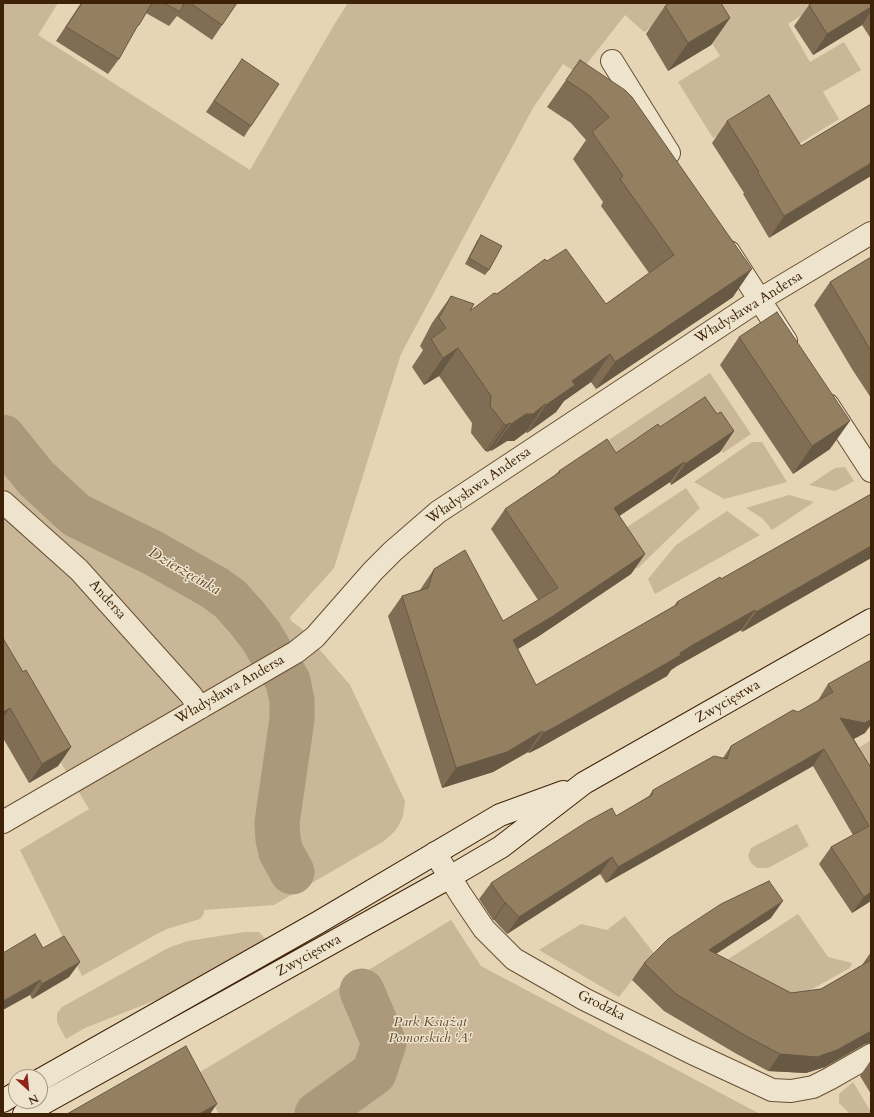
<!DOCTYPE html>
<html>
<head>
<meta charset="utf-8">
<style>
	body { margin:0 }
	#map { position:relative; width:874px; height:1117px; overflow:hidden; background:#e5d5b4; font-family:Cardo,serif }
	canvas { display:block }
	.frame { position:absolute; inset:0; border:4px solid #3e2208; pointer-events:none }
	.north { position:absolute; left:8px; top:1069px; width:40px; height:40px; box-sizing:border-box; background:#eee4ce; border:1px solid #a8967f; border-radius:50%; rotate:153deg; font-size:11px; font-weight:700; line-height:16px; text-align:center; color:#3e2208 }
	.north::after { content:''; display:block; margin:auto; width:14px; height:18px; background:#8f2418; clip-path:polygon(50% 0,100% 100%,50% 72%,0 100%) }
</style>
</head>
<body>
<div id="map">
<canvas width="874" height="1117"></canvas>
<div class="frame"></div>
<div class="north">N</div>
</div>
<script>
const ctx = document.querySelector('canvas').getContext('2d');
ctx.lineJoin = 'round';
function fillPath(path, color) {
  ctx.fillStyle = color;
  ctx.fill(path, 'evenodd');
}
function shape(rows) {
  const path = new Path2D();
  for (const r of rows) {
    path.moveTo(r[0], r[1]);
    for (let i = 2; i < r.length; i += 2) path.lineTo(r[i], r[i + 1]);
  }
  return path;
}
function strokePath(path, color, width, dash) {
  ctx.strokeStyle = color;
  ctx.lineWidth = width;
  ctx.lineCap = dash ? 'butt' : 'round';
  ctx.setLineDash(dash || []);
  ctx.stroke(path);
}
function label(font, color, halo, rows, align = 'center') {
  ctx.font = font + ' Cardo,serif';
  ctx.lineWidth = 3;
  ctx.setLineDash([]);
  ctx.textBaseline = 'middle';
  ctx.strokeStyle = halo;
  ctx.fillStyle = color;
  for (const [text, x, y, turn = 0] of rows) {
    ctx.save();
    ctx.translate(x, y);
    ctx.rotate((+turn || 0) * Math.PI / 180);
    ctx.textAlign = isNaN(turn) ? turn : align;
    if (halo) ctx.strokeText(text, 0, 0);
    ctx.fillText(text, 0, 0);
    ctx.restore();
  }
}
fillPath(shape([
	[3,3,58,3,38,35,250,170,334,25,348,3,820,3,788,24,810,62,844,42,861,70,823,92,839,119,781,155,754,114,713,138,678,82,720,56,688,5,644,32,625,15,579,74,563,64,533,108,401,354,334,568,290,617,291,621,302,629,350,685,405,801,403,816,399,825,395,831,384,841,274,905,204,910,204,914,200,919,167,929,155,935,82,976,20,850,89,809,3,667],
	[710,373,751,434,723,453,706,428,602,470,604,443],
	[752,442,762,442,787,482,724,499,694,482],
	[845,467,854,481,835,491,809,485,835,468],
	[686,488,700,508,637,569,615,535],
	[789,495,814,502,772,530,762,518,746,508],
	[727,511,760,535,655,594,648,579,676,545],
	[871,740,871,801,848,755],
	[797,824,809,846,768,868,757,868,751,863,748,856,751,848],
	[798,914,828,957,852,963,850,968,801,995,781,994,713,969],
	[625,916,656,956,632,980,619,997,539,950,581,924,607,930],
	[451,920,481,966,760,1114,219,1114,197,1074],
	[245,932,259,932,266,940,166,996,85,1028,66,1039,57,1022,57,1013,62,1007,168,948,188,941],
	[853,1082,871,1112,871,1114,850,1114,839,1103,839,1094]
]), '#c9b797');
strokePath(shape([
	[3,437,36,478,76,515,153,553,215,588,230,599,247,618,261,636,288,681,292,701,292,719,277,823,278,839,281,852,292,872],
	[317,1114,374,1073,384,1043,362,991]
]), '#ac987a', 45);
const street = shape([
	[612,61,669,153],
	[729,252,786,341],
	[828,405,871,471],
	[3,502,79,570,191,695,200,708],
	[3,822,296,652,315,637,373,571,393,551,438,512,759,300,871,233],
	[435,853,461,895,484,929,514,959,584,999,690,1052,772,1090,791,1091,813,1087,829,1079,871,1055]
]);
const secondary = shape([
	[40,1080,319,922,500,815,563,792],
	[3,1101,16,1093],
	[24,1114,450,877,501,847,584,783,871,620]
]);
strokePath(street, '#684f33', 24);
strokePath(secondary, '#3e2208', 24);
strokePath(street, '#eee4ce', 22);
strokePath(secondary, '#eee4ce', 22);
fillPath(shape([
	[81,3,237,3,212,40,177,16,169,26,146,13,132,35,119,59,108,74,56,41],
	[871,3,871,39,862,25,813,55,794,26,809,5],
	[665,6,730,18,711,45,668,71,646,34],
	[580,60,733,297,596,389,591,382,564,401,556,412,527,433,526,432,514,441,507,441,491,451,491,450,487,452,486,451,485,451,471,433,472,423,439,376,424,385,412,367,423,350,420,346,432,323,451,296,470,311,547,261,606,304,649,273,601,206,603,202,573,159,586,140,571,123,547,107],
	[234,70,251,126,244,137,206,112],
	[871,104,769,238,743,194,744,193,712,143,727,121,801,146],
	[481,235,489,270,485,275,465,264,477,241],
	[871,257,871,398,852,369,814,305,830,282],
	[739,337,830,449,793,474,720,365],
	[717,414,734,431,720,452,671,485,670,482,619,516,645,554,631,574,539,636,518,649,536,685,674,606,677,602,721,579,871,494,871,558,742,632,741,630,677,666,671,670,667,676,541,747,529,753,528,752,493,772,442,788,388,616,402,596,420,590,434,569,503,621,538,600,491,529,505,509,555,475,559,471,616,453,660,427],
	[3,641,71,747,58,766,29,783,3,738],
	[828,684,865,733,854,739,871,768,871,901,852,913,819,864,831,847,853,835,813,766,606,883,600,874,507,934,494,920,493,920,479,899,491,883,616,816,649,796,653,790,723,758,731,746,798,712,817,702],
	[771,918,716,954,791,993,821,989,862,965,871,952,871,1043,865,1044,825,1067,806,1073,768,1071,735,1053,664,1011,632,980,644,963],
	[43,948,80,962,69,977,32,999,30,995],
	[871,1060,871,1094,860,1076]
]), '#806d53');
fillPath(shape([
	[871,7,871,12,862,25,813,55,827,34],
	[730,18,711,45,668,71,688,43],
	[871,163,871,176,769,238,784,216],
	[752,269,733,297,596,389,615,362],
	[458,348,439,376,424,385,443,358],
	[610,354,591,382,564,401,556,412,527,433,546,405,572,381],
	[545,404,526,432,514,441,507,441,491,451,511,424,526,414],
	[850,421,830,449,793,474,812,446],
	[510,423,491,450,487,452,506,425],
	[504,424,505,424,486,451,485,451],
	[734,431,720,452,671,485,685,464],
	[684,462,670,482,600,529,614,508],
	[871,546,871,558,742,632,756,612],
	[645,554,631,574,539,636,499,660,513,640],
	[755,610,741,630,677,666,671,670,667,676,541,747,529,753,543,733,691,646],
	[10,708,3,718,3,712],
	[871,714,871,725,865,733,853,739,840,718],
	[542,731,528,752,493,772,442,788,456,768],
	[71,747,58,766,29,783,42,764],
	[824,749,813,766,606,883,618,867],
	[612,857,600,874,507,934,519,917],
	[871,892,871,901,852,913,864,897],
	[783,901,771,918,697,966,709,950],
	[505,903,506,903,494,920,493,920],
	[80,962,69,977,32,999,42,984],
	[40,980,30,995,3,1010,3,1001],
	[871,1031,871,1043,865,1044,825,1067,806,1073,768,1071,780,1054],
	[217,1104,210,1114,199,1114]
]), '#685944');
const building = shape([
	[82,3,152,3,139,25,138,25,119,59,66,27,82,3],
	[164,3,184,3,180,12,164,3],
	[190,3,237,3,222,25,190,3],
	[670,3,721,3,730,18,688,43,665,6,670,3],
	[812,3,871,3,871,7,827,34,809,5,812,3],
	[242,59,279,84,251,126,214,101,242,59],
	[580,60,625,90,632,97,752,269,615,362,610,354,572,381,575,385,546,405,545,404,533,414,526,414,511,424,510,423,506,425,505,424,504,424,490,406,491,396,458,348,443,358,431,339,446,328,439,318,451,296,474,304,470,311,494,293,497,294,545,259,547,261,566,249,606,304,674,255,620,179,623,176,592,132,609,117,590,96,566,80,580,60],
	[769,95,801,146,871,104,871,163,784,216,758,173,759,172,727,121,769,95],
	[481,235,502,246,489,270,469,258,481,235],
	[871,257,871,351,830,282,871,257],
	[777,312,850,421,812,446,739,337,777,312],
	[705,397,717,414,721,412,734,431,685,464,684,462,614,508,645,554,553,616,513,640,536,685,678,604,677,602,720,577,721,579,871,494,871,546,756,612,755,610,691,646,680,653,681,655,555,727,543,733,542,731,507,752,456,768,402,596,428,588,434,569,465,550,503,621,558,588,505,509,560,472,559,471,607,439,616,453,658,424,660,427,705,397],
	[4,640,23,672,26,670,71,747,42,764,10,708,3,712,3,641,4,640],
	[871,660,871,719,865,723,840,718,871,768,871,892,864,897,831,847,869,826,824,749,618,867,612,857,519,917,506,903,505,903,491,883,588,821,612,808,616,816,652,795,653,790,714,756,727,759,731,746,793,710,798,712,833,692,828,684,871,660],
	[769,881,783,901,709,950,791,993,821,989,871,960,871,1031,837,1050,817,1057,780,1054,746,1036,676,994,644,963,668,939,692,923,721,904,769,881],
	[35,934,43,948,64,936,80,962,42,984,40,980,3,1001,3,953,35,934],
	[186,1046,217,1104,199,1114,67,1114,186,1046]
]);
fillPath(building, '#957f61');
strokePath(building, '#685944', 1);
label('14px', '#3e2208', '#eee4ce', [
	["Władysława Andersa",749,308,-32],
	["Władysława Andersa",479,486,-35],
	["Andersa",107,600,48],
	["Władysława Andersa",230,690,-30],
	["Zwycięstwa",728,702,-30],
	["Zwycięstwa",309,956,-29],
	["Grodzka",601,1006,26]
]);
label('italic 14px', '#61472c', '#eee4ce', [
	["Park Książąt",430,1023],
	["Pomorskich 'A'",430,1039]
]);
label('italic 15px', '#5f452a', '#eee4ce', [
	["Dzierżęcinka",184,572,30]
]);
</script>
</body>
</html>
